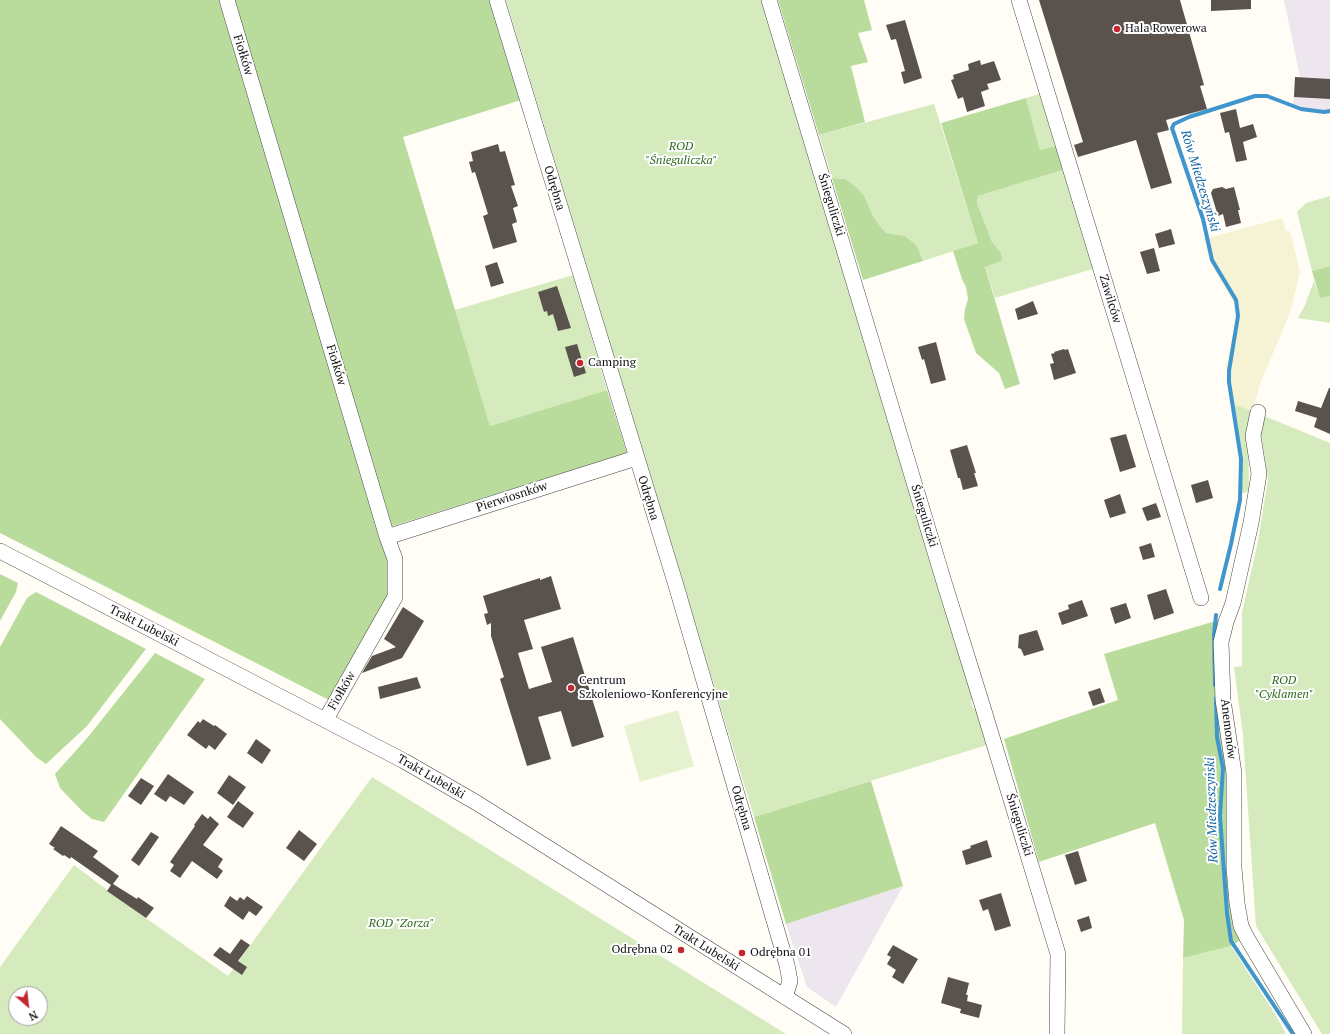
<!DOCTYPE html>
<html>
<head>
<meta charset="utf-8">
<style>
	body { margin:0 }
	#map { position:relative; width:1330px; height:1034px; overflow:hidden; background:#fffdf5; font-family:"PT Serif",serif }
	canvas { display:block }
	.north { position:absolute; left:8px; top:986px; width:40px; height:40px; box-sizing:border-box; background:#fff; border:1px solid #a0a0a0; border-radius:50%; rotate:152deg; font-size:11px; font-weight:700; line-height:16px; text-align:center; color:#111 }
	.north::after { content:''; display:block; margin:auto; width:14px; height:18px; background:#c4262e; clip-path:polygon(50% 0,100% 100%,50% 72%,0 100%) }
</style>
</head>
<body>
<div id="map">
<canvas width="1330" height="1034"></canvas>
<div class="north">N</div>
</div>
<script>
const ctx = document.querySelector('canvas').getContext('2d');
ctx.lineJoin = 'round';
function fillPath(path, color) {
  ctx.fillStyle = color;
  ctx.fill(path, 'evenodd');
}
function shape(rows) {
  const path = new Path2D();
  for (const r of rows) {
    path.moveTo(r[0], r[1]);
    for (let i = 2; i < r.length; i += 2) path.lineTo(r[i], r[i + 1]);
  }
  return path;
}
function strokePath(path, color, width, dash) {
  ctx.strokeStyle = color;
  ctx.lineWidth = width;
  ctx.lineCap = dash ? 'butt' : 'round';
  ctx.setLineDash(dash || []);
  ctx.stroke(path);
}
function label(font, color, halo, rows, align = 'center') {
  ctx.font = font + ' "PT Serif",serif';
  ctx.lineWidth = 4;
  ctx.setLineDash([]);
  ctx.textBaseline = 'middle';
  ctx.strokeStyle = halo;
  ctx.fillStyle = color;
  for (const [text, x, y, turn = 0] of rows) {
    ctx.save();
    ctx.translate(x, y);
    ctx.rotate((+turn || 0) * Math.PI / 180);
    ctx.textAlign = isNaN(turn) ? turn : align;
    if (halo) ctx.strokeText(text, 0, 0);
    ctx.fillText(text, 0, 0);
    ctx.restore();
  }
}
fillPath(shape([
	[1284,0,1330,0,1330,114,1300,111,1293,107,1295,77,1300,77],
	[903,886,836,1007,807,987,786,924]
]), '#eee6ef');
fillPath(shape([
	[1282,218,1286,231,1290,231,1300,272,1290,313,1260,384,1253,411,1233,404,1226,366,1238,310,1211,264,1204,239]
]), '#f6f3d4');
fillPath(shape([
	[506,0,762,0,973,698,971,701,972,704,973,708,977,709,987,745,754,817],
	[1043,93,1059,145,1040,150,1026,98],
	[934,104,978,243,923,261,918,248,914,243,905,236,886,233,880,226,873,216,867,203,845,179,832,178,819,135],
	[1066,169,1096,268,995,298,985,266,994,264,1002,259,1001,254,992,242,977,203,978,196],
	[1330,196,1330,266,1312,271,1297,212,1306,203],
	[573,275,607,390,490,426,455,310],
	[1314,281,1320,297,1330,296,1330,323,1298,318,1305,305],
	[1233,404,1253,411,1248,434,1249,492,1242,493,1240,450],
	[1262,415,1330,443,1330,1034,1322,1034,1256,926,1243,736,1234,667,1242,666,1242,613,1258,541,1268,479,1260,428],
	[372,777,408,799,786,1034,0,1034,0,967,74,865,123,902,228,976],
	[16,994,40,994,40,1018,16,1018],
	[1231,946,1275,1014,1286,1034,1182,1034,1183,958]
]), '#d5ebbd');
fillPath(shape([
	[0,0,490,0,521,100,403,137,490,426,607,390,627,453,380,530,389,561,389,596,329,700,0,533],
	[778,0,864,0,872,30,858,33,868,62,851,66,865,122,819,135],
	[1026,98,1040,150,1059,145,1066,169,978,196,977,203,992,242,1001,253,1002,259,1001,261,985,267,1020,384,1005,389,999,373,976,353,964,319,965,309,968,299,966,287,962,279,953,251,978,243,941,123],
	[832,178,845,179,856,187,864,196,873,216,880,226,886,233,905,236,914,243,918,248,923,261,863,280],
	[1330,266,1330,296,1320,298,1312,271],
	[0,574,18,583,16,592,0,621],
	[36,592,146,649,87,726,46,764,36,757,0,719,0,647,27,598],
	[1219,620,1215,644,1229,774,1241,940,1231,946,1183,958,1184,920,1155,823,1039,862,1004,739,1118,700,1104,654],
	[155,653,205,679,104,822,92,819,82,811,60,788,55,774,88,737],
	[871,781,903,886,786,924,754,817]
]), '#b9dc9c');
fillPath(shape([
	[678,710,694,766,640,782,624,726]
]), '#e6f2cf');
strokePath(shape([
	[1220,589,1231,544,1240,500,1241,459,1229,382,1229,371,1238,316,1236,300,1212,260,1203,219,1172,128,1174,124,1189,117,1255,96,1267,96,1301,109,1324,112,1330,111],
	[1215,685,1214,635,1216,615],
	[1216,698,1217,737,1223,768,1220,816,1227,913,1231,941,1293,1034]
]), '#3f96cf', 4);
fillPath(shape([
	[1039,0,1180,0,1204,85,1200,86,1207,109,1166,120,1169,130,1157,133,1172,183,1151,189,1136,140,1078,157,1074,145,1083,142],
	[1211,0,1251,0,1251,9,1211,11],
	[905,20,922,78,904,84,901,72,905,71,896,39,891,40,886,25],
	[980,60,981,65,994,61,1001,80,987,84,989,89,981,92,985,106,967,112,963,97,958,99,951,80,954,79,953,75,969,70,968,64],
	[1295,77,1330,79,1330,99,1294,97],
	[1236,109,1240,128,1253,124,1257,137,1243,142,1247,160,1236,162,1229,132,1225,133,1220,113],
	[498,144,500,152,505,151,515,185,511,186,518,206,513,208,517,222,512,224,517,242,493,249,483,216,488,214,475,172,472,173,469,162,473,161,471,152],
	[1222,187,1226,189,1234,187,1240,210,1238,210,1241,223,1226,227,1223,214,1218,216,1211,193,1213,189],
	[1171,229,1175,244,1159,248,1155,234],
	[1154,248,1160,271,1147,274,1140,252],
	[497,262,504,283,491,287,485,266],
	[557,286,571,328,558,331,553,314,548,316,547,311,544,312,538,292],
	[1033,301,1038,314,1018,320,1015,309],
	[936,342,946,380,931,384,924,359,922,360,918,347],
	[577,344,586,373,574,377,565,347],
	[1064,349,1065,350,1068,349,1076,373,1054,380,1050,364,1054,363,1051,354,1055,353,1054,352],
	[1329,388,1330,388,1330,434,1314,427,1317,418,1295,411,1298,401,1321,408],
	[1126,434,1136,467,1120,472,1110,438],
	[967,445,976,473,974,473,978,486,963,490,960,478,958,478,950,450],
	[1208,480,1213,498,1196,503,1191,485],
	[1120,494,1126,513,1110,518,1104,500],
	[1156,503,1161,517,1147,521,1142,508],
	[1151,543,1155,557,1143,560,1139,547],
	[551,576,561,609,524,620,533,649,518,653,529,689,552,682,541,647,573,637,604,737,572,747,561,711,538,717,551,759,527,766,500,679,504,677,491,636,491,623,487,625,484,614,488,613,483,596,540,578,540,580],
	[1166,589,1174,613,1154,620,1147,595],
	[1082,600,1088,616,1062,625,1058,613,1069,609,1068,605],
	[1126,603,1131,618,1115,624,1110,608],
	[403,607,424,621,402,658,362,673,372,656,396,647,384,639],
	[1037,630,1044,650,1024,656,1021,649,1018,648,1019,635],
	[417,677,421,688,380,699,378,687],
	[1100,688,1105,702,1093,706,1088,692],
	[203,719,214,726,215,725,227,734,215,750,209,745,206,749,187,735,198,721,200,723],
	[256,739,271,750,262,764,247,753],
	[168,774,194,792,184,805,170,796,166,802,154,794],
	[229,775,246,787,233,805,217,793],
	[141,778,154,786,141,805,128,796],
	[238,801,254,813,243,828,227,817],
	[202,814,208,819,210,816,219,824,203,845,223,859,218,867,223,871,217,879,192,861,180,878,170,871,174,865,170,862,195,826,194,825],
	[61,826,98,851,93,857,119,876,113,884,137,899,138,897,154,908,146,918,107,891,111,885,71,857,70,859,64,855,63,856,53,849,55,848,49,844],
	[299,830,317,844,304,861,286,848],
	[151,832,159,837,139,866,131,860],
	[987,840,992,857,966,865,962,851,971,848,970,846],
	[1078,851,1087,881,1075,885,1065,855],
	[1001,893,1011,926,995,931,988,909,983,911,979,900],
	[230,896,237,901,240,897,244,900,247,896,263,907,256,916,249,911,243,920,224,906],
	[1089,916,1092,928,1081,932,1077,920],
	[241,939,250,945,238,961,247,967,242,975,213,955,220,947,230,954],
	[893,945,918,959,903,984,892,977,896,970,887,964,891,957,887,955],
	[948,977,969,983,966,995,968,995,967,1001,982,1005,979,1018,960,1013,961,1009,941,1003]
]), '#5a524d');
const minor = shape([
	[227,0,387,537,395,559,395,597,326,719],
	[497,0,675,582,787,965,790,981,785,997],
	[769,0,944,582,981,701,1058,954,1057,1034],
	[1019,0,1201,598],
	[1258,412,1253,436,1259,474,1251,523,1233,603,1226,622,1221,642,1223,700,1234,773,1234,868,1237,903,1241,926,1247,938,1304,1034],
	[387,537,636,458],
	[0,551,404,761,477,803,844,1034]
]);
strokePath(minor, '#444', 16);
strokePath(minor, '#fff', 15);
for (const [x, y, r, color] of [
	[1117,29,4,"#c4262e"],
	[580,363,4,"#c4262e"],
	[571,688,4,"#c4262e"],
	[681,950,4,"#c4262e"],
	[742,953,4,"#c4262e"]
]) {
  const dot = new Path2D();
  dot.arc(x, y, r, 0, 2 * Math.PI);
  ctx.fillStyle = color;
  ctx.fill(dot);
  strokePath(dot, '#fff', 1.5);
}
label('12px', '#111', '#fff', [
	["Hala Rowerowa",1125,29],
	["Camping",588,363],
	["Centrum",579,681],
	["Szkoleniowo-Konferencyjne",579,695],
	["Odrębna 02",673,950,"right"],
	["Odrębna 01",750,953]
], 'left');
label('12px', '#111', '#fff', [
	["Fiołków",243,55,73],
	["Odrębna",554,188,73],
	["Śnieguliczki",831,205,73],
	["Zawilców",1110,299,73],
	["Fiołków",336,365,73],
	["Pierwiosnków",512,497,-18],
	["Odrębna",648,498,73],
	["Śnieguliczki",924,516,73],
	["Trakt Lubelski",144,626,27],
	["Fiołków",342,691,-60],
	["Anemonów",1228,729,83],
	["Trakt Lubelski",431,777,30],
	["Odrębna",741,808,74],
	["Śnieguliczki",1019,825,73],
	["Trakt Lubelski",706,948,32]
]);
label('italic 12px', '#2f6b1f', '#fff', [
	["ROD",681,147],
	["\"Śnieguliczka\"",681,161],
	["ROD",1284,681],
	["\"Cyklamen\"",1284,695],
	["ROD \"Zorza\"",401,924]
]);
label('italic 13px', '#1768a6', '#fff', [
	["Rów Miedzeszyński",1200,181,73],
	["Rów Miedzeszyński",1212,810,-92]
]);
</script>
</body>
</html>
